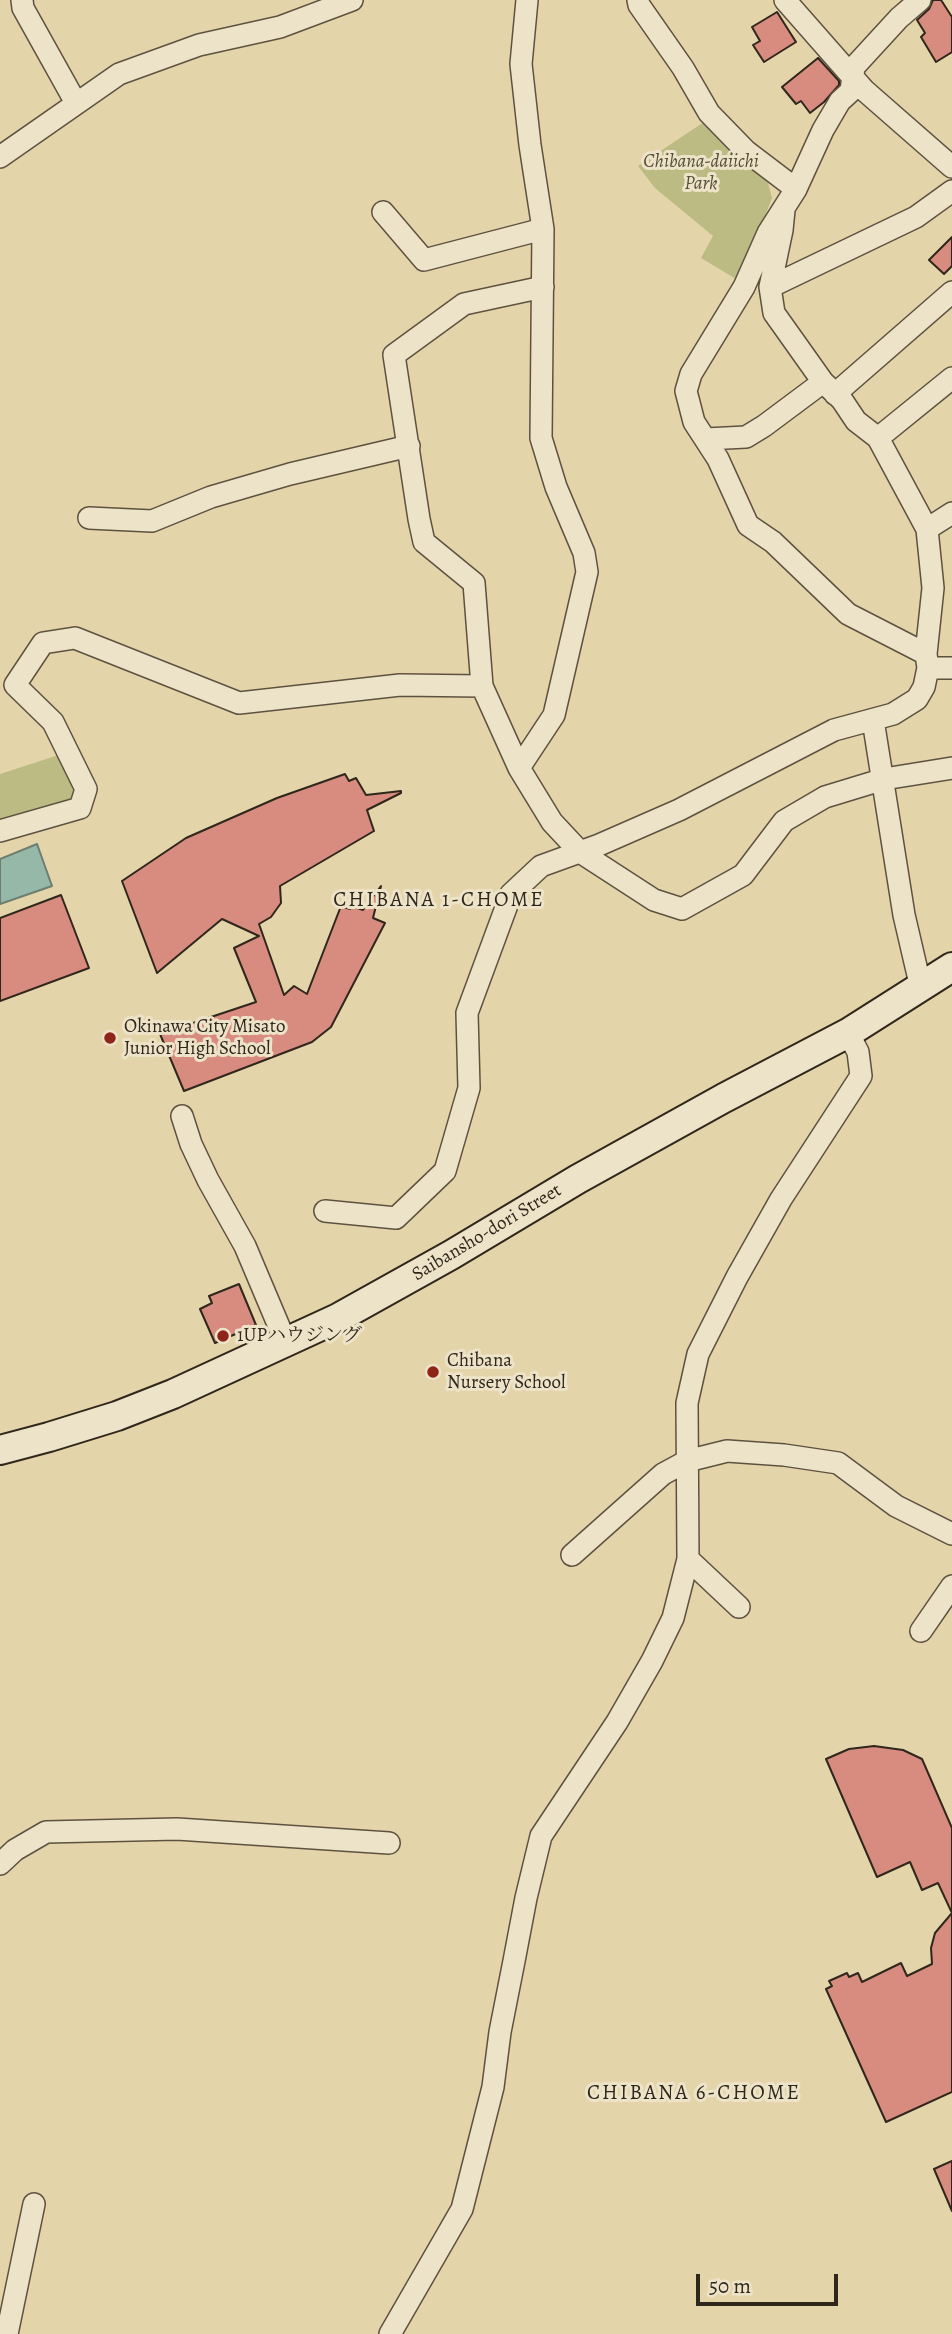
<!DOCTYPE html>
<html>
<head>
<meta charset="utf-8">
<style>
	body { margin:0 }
	#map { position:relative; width:952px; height:2334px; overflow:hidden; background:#e4d4aa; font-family:Alegreya,serif }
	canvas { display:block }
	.scale { position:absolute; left:696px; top:2274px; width:142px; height:32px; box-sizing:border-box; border:4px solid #30271c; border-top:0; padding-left:9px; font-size:21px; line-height:24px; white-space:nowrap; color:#30271c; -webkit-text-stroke:5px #ede3c8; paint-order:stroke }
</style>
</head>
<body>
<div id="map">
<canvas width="952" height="2334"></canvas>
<div class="scale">50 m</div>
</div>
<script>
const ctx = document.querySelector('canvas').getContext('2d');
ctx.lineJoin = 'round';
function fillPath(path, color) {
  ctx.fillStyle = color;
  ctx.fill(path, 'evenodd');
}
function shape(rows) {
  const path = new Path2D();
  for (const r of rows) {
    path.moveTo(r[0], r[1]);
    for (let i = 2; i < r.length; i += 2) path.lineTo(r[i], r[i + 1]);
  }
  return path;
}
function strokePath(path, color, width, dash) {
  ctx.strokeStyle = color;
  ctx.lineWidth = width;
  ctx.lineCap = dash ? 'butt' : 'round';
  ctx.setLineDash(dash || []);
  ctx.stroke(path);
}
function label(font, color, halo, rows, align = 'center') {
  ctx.font = font + ' Alegreya,"Noto Serif JP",serif';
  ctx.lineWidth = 6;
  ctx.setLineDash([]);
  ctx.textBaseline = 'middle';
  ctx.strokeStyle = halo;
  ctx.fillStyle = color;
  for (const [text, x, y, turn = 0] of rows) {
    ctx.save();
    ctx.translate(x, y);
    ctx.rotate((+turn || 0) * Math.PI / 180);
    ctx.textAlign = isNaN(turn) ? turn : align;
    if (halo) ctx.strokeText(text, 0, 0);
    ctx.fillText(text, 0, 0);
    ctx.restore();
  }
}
fillPath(shape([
	[707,120,768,183,772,198,758,234,736,279,701,258,713,236,655,188,638,166],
	[68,752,80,808,0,831,0,774]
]), '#bcbb83');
const water = shape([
	[37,844,52,886,0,904,0,859,37,844]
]);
fillPath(water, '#95b8a8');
strokePath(water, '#6d7e70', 2);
const building = shape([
	[933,0,941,0,952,17,952,52,936,62,921,37,925,33,917,20,929,9,933,0],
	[777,12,796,42,764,62,753,45,760,41,752,27,777,12],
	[818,58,839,81,839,85,824,102,810,113,801,101,796,104,782,87,818,58],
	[952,237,952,266,944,274,929,260,952,237],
	[345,774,349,781,356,778,366,795,401,791,401,793,367,810,374,831,280,886,281,903,271,917,259,924,284,995,294,986,307,994,341,906,350,909,352,906,363,910,381,886,373,918,385,923,331,1027,312,1042,184,1091,160,1034,256,1002,234,948,259,936,222,919,157,973,122,881,186,838,277,798,345,774],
	[61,895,89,968,0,1001,0,918,61,895],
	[239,1284,256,1325,215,1343,200,1309,212,1303,209,1296,239,1284],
	[874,1746,903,1750,922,1759,952,1828,952,2092,886,2122,826,1989,832,1986,829,1981,847,1973,849,1977,858,1973,862,1982,901,1963,907,1976,932,1964,931,1948,935,1933,952,1913,938,1883,922,1890,910,1862,877,1877,826,1759,849,1749,874,1746],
	[952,2161,952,2211,934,2169,952,2161]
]);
fillPath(building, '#d88b7f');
strokePath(building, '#30271c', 2);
const minor = shape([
	[22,0,23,8,76,103],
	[638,0,639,5,683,68,709,113,746,151,796,189],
	[785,0,864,90,952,167],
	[920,0,899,18,854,67,851,91,840,101,823,130,796,189,768,233,744,287,691,374,686,391,694,422,718,459,748,525,773,542,848,614,926,654],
	[0,157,119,74,199,45,280,27,352,0],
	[383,212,424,260,543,229],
	[770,287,916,217,952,191],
	[835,394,952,292],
	[878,438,952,378],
	[706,439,746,437,764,426,823,382],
	[89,518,152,521,211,497,290,474,409,446],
	[927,529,952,513],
	[928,668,952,668],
	[482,686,474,583,424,542,419,519,394,355,464,304,543,287],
	[873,720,904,915,921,988],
	[519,768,554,715,587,572,584,553,556,487,541,438,543,229,530,145,521,64,527,0],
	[0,831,80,808,86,789,53,722,15,685,43,643,75,638,239,703,400,685,482,686,519,768,552,822,580,852,654,900,682,909,743,875,784,821,825,797,884,779,952,768],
	[182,1116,191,1144,208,1180,245,1246,286,1343],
	[325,1211,396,1218,445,1171,469,1088,467,1013,511,894,541,866,599,845,679,810,834,730,893,714,917,699,924,687,928,668,926,654,933,588,927,529,878,438,856,421,842,400,823,382,774,313,770,287,782,230,784,210],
	[572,1555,663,1474,687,1461,727,1451,784,1455,838,1463,896,1506,952,1534],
	[688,1559,739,1607],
	[921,1631,952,1586],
	[0,1864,15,1850,46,1832,177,1829,389,1843],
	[7,2334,34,2204],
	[390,2334,462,2209,493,2087,500,2032,514,1961,526,1898,541,1836,617,1722,652,1661,673,1618,688,1559,687,1403,698,1354,737,1277,781,1199,861,1076,858,1052,848,1033]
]);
const secondary = shape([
	[0,1450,49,1437,117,1416,173,1394,338,1318,451,1255,578,1179,724,1098,848,1033,952,967]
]);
strokePath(minor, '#5d5240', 24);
strokePath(secondary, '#30271c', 32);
strokePath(minor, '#ede3c8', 21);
strokePath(secondary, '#ede3c8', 28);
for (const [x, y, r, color] of [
	[110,1038,7,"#8f2418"],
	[223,1336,7,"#8f2418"],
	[433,1372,7,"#8f2418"]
]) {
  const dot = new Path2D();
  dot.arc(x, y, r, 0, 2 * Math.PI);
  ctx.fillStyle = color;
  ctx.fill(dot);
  strokePath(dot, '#ede3c8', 2.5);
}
label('italic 19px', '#534c36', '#ede3c8', [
	["Chibana-daiichi",701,162],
	["Park",701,184]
]);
label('19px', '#30271c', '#ede3c8', [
	["Okinawa City Misato",124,1027],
	["Junior High School",124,1049],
	["1UPハウジング",237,1336],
	["Chibana",447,1361],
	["Nursery School",447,1383]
], 'left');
label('19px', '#30271c', '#ede3c8', [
	["Saibansho-dori Street",487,1233,-31]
]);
ctx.letterSpacing = '2px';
label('21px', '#30271c', '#ede3c8', [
	["CHIBANA 1-CHOME",439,901],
	["CHIBANA 6-CHOME",694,2094]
]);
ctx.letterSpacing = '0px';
</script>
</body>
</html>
